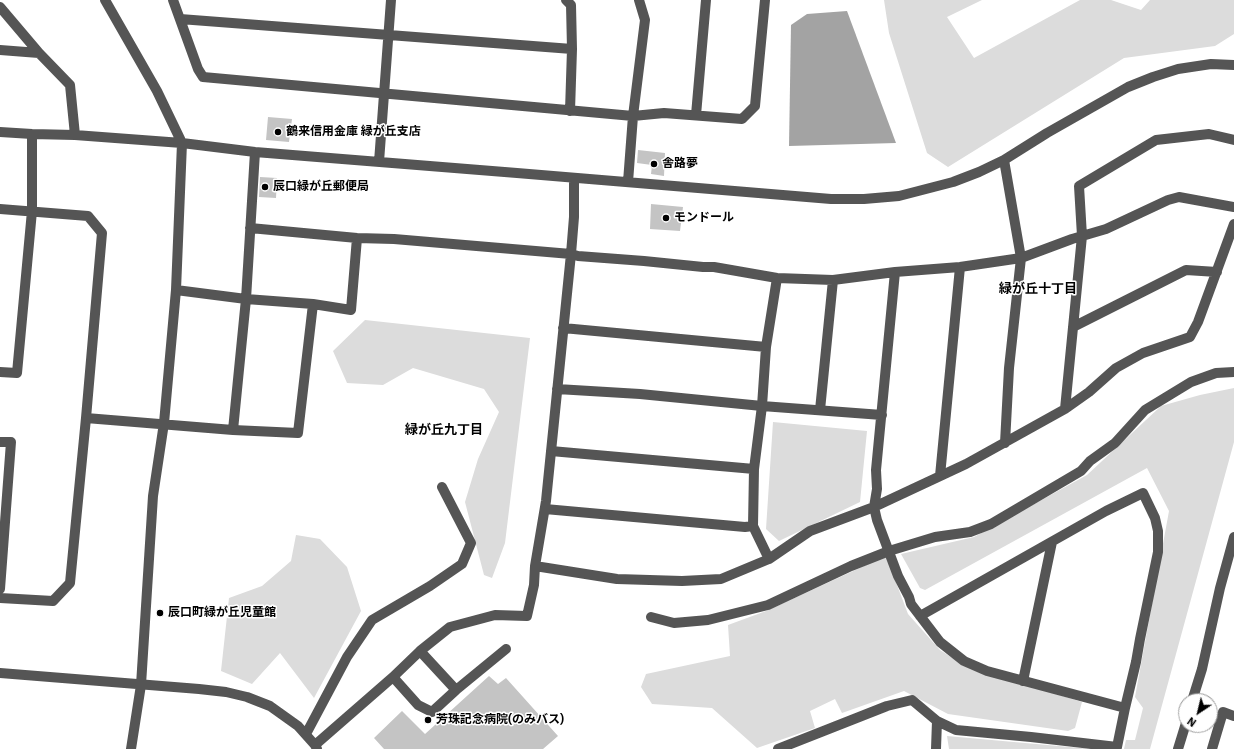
<!DOCTYPE html>
<html>
<head>
<meta charset="utf-8">
<style>
	body { margin:0 }
	#map { position:relative; width:1234px; height:749px; overflow:hidden; background:#fff; font-family:"IBM Plex Sans",sans-serif }
	canvas { display:block }
	.north { position:absolute; left:1178px; top:693px; width:40px; height:40px; box-sizing:border-box; background:#fff; border:1px solid #999; border-radius:50%; rotate:215deg; font-size:11px; font-weight:700; line-height:16px; text-align:center; color:#000 }
	.north::after { content:''; display:block; margin:auto; width:14px; height:18px; background:#000; clip-path:polygon(50% 0,100% 100%,50% 72%,0 100%) }
</style>
</head>
<body>
<div id="map">
<canvas width="1234" height="749"></canvas>
<div class="north">N</div>
</div>
<script>
const ctx = document.querySelector('canvas').getContext('2d');
ctx.lineJoin = 'round';
function fillPath(path, color) {
  ctx.fillStyle = color;
  ctx.fill(path, 'evenodd');
}
function shape(rows) {
  const path = new Path2D();
  for (const r of rows) {
    path.moveTo(r[0], r[1]);
    for (let i = 2; i < r.length; i += 2) path.lineTo(r[i], r[i + 1]);
  }
  return path;
}
function strokePath(path, color, width, dash) {
  ctx.strokeStyle = color;
  ctx.lineWidth = width;
  ctx.lineCap = dash ? 'butt' : 'round';
  ctx.setLineDash(dash || []);
  ctx.stroke(path);
}
function label(font, color, halo, rows, align = 'center') {
  ctx.font = font + ' "IBM Plex Sans","Noto Sans JP",sans-serif';
  ctx.lineWidth = 3;
  ctx.setLineDash([]);
  ctx.textBaseline = 'middle';
  ctx.strokeStyle = halo;
  ctx.fillStyle = color;
  for (const [text, x, y, turn = 0] of rows) {
    ctx.save();
    ctx.translate(x, y);
    ctx.rotate((+turn || 0) * Math.PI / 180);
    ctx.textAlign = isNaN(turn) ? turn : align;
    if (halo) ctx.strokeText(text, 0, 0);
    ctx.fillText(text, 0, 0);
    ctx.restore();
  }
}
fillPath(shape([
	[884,0,982,0,947,17,974,58,1080,0,1111,0,1141,10,1150,0,1234,0,1234,34,1215,46,1124,58,948,167,927,153,889,33],
	[365,320,530,338,505,543,492,578,484,575,465,502,478,459,499,412,484,389,413,368,383,385,347,383,333,351],
	[1234,388,1234,442,1150,749,1124,749,1126,740,1135,740,1143,708,1135,697,1169,511,1147,468,925,590,920,588,901,554,974,537,1087,475,1161,406,1200,395],
	[773,422,867,431,860,502,779,541,766,529],
	[296,535,320,539,347,567,361,611,314,698,280,653,252,684,221,671,229,598,262,586,291,561],
	[886,556,908,614,940,650,965,666,1082,702,1075,728,1068,731,948,714,904,691,842,713,835,699,810,711,815,728,757,748,712,708,652,704,641,687,646,674,730,656,728,625,766,611],
	[947,736,1092,749,949,749]
]), '#dcdcdc');
fillPath(shape([
	[847,11,896,143,789,146,791,25,807,14]
]), '#a3a3a3');
fillPath(shape([
	[268,117,292,119,289,142,266,140],
	[638,150,665,153,664,176,651,174,652,165,637,163],
	[260,177,277,178,276,198,259,197],
	[651,204,683,207,680,231,650,229],
	[489,676,498,684,506,678,558,736,543,749,384,749,374,738,402,711,425,734]
]), '#c4c4c4');
strokePath(shape([
	[105,0,157,91,182,143,176,290,164,423,153,496,141,685,131,749],
	[173,0,198,69,203,77,633,116,664,113,742,119,755,106,765,0],
	[566,0,571,5,572,49,570,111],
	[0,7,39,53,70,85,75,135],
	[180,19,572,49],
	[0,50,39,53],
	[696,115,706,0],
	[0,132,32,134,75,135,182,143,255,152,517,173,831,199,864,199,899,196,953,182,979,172,1004,160,1047,133,1128,87,1153,77,1178,69,1211,64,1234,65],
	[1004,160,1021,258,1009,368,1005,443],
	[379,162,391,0],
	[628,182,633,116,645,20,639,0],
	[0,209,88,216,102,233,86,418,70,583,53,601,0,598],
	[250,228,357,238,394,239,571,254,578,256,644,261,703,267,714,267,777,278,833,280,895,272,960,267,1021,258,1072,239,1106,229,1168,200,1179,197,1234,207],
	[895,272,876,470,877,489,874,507,877,520,898,576,909,597,911,604,940,642,964,661,987,671,1125,708],
	[176,290,246,299,255,152],
	[1073,327,1186,270,1217,272],
	[563,328,766,347],
	[0,372,17,373,32,211,32,134],
	[557,389,640,394,762,406,882,415],
	[1065,409,1082,236,1079,186,1156,140,1209,134,1234,140],
	[820,410,833,280],
	[86,418,233,430,298,433,313,304],
	[233,430,246,299,313,304,351,310,357,238],
	[0,442,11,442,0,589],
	[551,451,754,469],
	[940,476,960,267],
	[545,509,745,527,753,526],
	[769,559,753,526,754,469,762,406,766,347,777,278],
	[535,566,617,579,682,581,721,579,769,559,810,531,874,507,966,464,1065,409,1089,392,1116,368,1143,353,1190,337,1198,322,1234,224],
	[651,617,674,623,708,620,768,605,851,566,889,551,935,537,970,532,991,524,1081,471,1090,461,1115,443,1145,410,1191,382,1216,373,1234,372],
	[0,673,199,689,226,692,247,697,270,706,298,726,315,745,317,749],
	[393,677,418,705,432,712,456,690,420,651],
	[1023,681,1052,542],
	[456,690,506,649],
	[1192,701,1202,669,1220,588,1234,537],
	[306,734,347,657,372,620,430,586,462,564,471,543,442,487],
	[315,745,393,677,420,651,450,627,495,615,527,616,534,585,535,566,546,501,571,254,574,217,574,178],
	[778,749,887,706,912,700,937,721,956,730,1031,737,1117,747,1125,708,1136,662,1140,639,1158,552,1158,531,1155,518,1143,493,1106,511,920,616],
	[936,749,937,721],
	[1178,749,1186,723],
	[1212,749,1223,712,1234,716]
]), '#555', 10);
for (const [x, y, r, color] of [
	[278,132,4,"#000"],
	[654,164,4,"#000"],
	[265,187,4,"#000"],
	[666,218,4,"#000"],
	[160,613,4,"#000"],
	[428,720,4,"#000"]
]) {
  const dot = new Path2D();
  dot.arc(x, y, r, 0, 2 * Math.PI);
  ctx.fillStyle = color;
  ctx.fill(dot);
  strokePath(dot, '#fff', 1.5);
}
label('bold 12px', '#000', '#fff', [
	["鶴来信用金庫 緑が丘支店",286,132],
	["舎路夢",662,164],
	["辰口緑が丘郵便局",273,187],
	["モンドール",674,218],
	["辰口町緑が丘児童館",168,613],
	["芳珠記念病院(のみバス)",436,720]
], 'left');
label('bold 13px', '#000', '#fff', [
	["緑が丘十丁目",1038,289],
	["緑が丘九丁目",444,430]
]);
</script>
</body>
</html>
